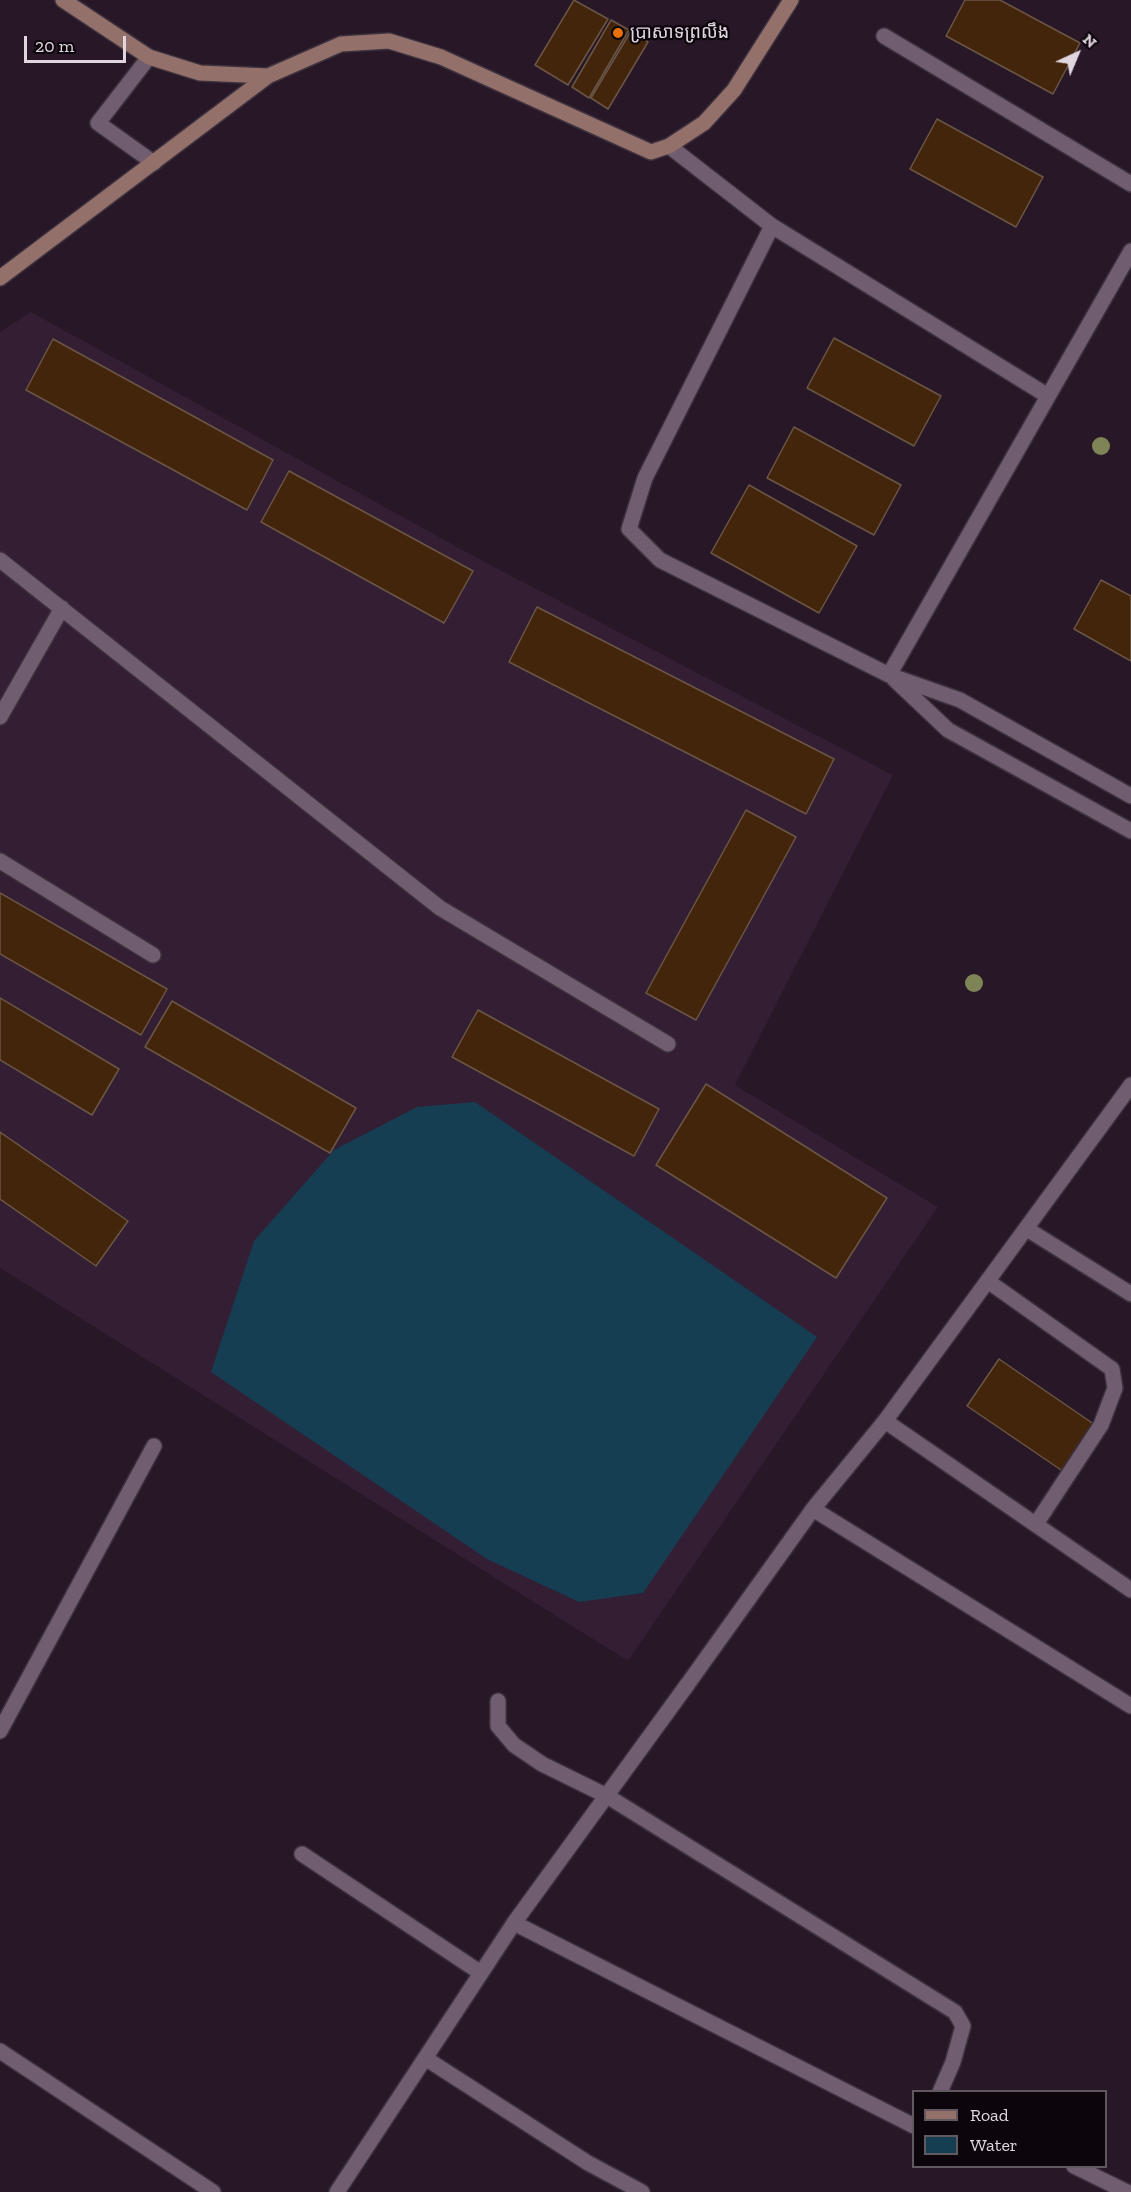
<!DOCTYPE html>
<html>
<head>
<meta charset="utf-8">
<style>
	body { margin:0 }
	#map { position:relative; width:1131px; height:2192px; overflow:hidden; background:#271727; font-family:"Zilla Slab",serif }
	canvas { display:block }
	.legend { position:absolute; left:912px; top:2090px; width:195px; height:78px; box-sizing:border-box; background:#0c050b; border:2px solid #615860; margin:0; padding:8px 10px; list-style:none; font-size:18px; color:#e1d5e0 }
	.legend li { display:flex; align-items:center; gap:12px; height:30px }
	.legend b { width:30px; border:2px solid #615860 }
	.north { position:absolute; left:1047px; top:24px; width:60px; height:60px; -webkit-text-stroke:4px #0c050b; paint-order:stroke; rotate:44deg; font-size:16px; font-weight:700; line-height:24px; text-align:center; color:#e1d5e0 }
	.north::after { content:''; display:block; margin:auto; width:21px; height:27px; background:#e1d5e0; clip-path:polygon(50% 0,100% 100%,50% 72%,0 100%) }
	.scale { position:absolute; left:24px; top:36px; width:102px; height:27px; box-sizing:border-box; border:3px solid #e1d5e0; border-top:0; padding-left:8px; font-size:18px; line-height:21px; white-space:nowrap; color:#e1d5e0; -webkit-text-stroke:4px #0c050b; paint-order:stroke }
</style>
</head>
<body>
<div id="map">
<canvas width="1131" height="2192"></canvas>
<ul class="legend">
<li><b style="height:8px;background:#94706b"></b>Road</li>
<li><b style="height:16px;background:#163e53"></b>Water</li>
</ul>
<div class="north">N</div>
<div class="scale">20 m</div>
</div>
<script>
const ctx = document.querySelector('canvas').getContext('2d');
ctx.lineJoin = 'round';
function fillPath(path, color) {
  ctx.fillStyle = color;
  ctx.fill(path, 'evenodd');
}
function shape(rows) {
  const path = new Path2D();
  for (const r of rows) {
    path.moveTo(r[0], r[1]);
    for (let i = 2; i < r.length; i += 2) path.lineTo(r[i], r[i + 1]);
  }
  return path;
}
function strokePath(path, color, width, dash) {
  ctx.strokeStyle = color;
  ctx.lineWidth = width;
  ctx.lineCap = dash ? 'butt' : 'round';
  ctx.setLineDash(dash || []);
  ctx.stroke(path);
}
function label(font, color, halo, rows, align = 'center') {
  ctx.font = font + ' "Zilla Slab","Noto Sans Khmer",serif';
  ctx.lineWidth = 4.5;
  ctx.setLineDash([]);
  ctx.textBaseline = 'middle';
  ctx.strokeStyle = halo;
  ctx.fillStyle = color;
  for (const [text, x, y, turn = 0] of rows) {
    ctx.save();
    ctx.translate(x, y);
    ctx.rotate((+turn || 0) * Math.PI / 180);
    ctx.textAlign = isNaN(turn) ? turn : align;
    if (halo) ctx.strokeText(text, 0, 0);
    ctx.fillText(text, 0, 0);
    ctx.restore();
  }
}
fillPath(shape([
	[31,312,481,560,893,775,735,1085,938,1207,628,1661,0,1268,0,332]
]), '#331e33');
fillPath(shape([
	[475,1102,817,1337,643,1593,579,1602,487,1559,211,1372,254,1241,334,1150,417,1107]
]), '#163e53');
const building = shape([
	[574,0,608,19,568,85,535,65,574,0],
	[965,0,1000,0,1080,43,1053,94,946,36,965,0],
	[611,20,629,30,589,98,572,87,611,20],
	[631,31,648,42,608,109,591,98,631,31],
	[937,119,1043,177,1016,227,910,169,937,119],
	[834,338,941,396,914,446,807,388,834,338],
	[53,339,273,460,247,510,26,390,53,339],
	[794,427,901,485,874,535,767,478,794,427],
	[289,471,473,571,444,623,261,522,289,471],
	[749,485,857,546,819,613,711,553,749,485],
	[1101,580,1131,596,1131,661,1074,629,1101,580],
	[537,607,834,759,806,814,509,662,537,607],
	[746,810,796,837,696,1020,646,993,746,810],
	[0,893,167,989,141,1035,0,954,0,893],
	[0,998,119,1069,92,1115,0,1060,0,998],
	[172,1001,356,1108,330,1153,145,1047,172,1001],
	[478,1010,659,1109,634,1156,452,1057,478,1010],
	[706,1084,887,1198,836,1278,656,1165,706,1084],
	[0,1132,128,1221,96,1266,0,1199,0,1132],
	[999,1359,1098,1427,1067,1474,967,1406,999,1359]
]);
fillPath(building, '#42250b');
strokePath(building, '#6b5645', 1.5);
const lane = shape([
	[884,36,1131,184],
	[149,57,98,123,154,163],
	[669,146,772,226,1048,396],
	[772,226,645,478,629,529,660,560,889,675,960,700,1131,796],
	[0,560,440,908,668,1044],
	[889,675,1131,251],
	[894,679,948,730,1131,831],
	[0,717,62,608],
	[0,861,153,955],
	[1027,1229,1131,1294],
	[989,1282,1112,1369,1115,1388,1101,1425,1036,1524],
	[885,1421,1131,1590],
	[813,1509,1131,1706],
	[687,1685,813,1509,885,1421,1131,1085],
	[302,1854,481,1973]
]);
const street = shape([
	[498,1701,498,1726,514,1745,542,1764,607,1796,955,2012,963,2026,953,2062,940,2092],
	[0,1731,154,1446],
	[514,1923,914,2126],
	[0,2051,213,2192],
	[425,2058,588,2163,642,2192],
	[1074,2166,1127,2192],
	[337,2192,514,1923,687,1685]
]);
const secondary = shape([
	[63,0,149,57,200,73,268,76,341,44,389,41,441,57,651,152,669,146,704,123,734,90,791,0],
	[0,278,268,76]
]);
strokePath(lane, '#3d313d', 18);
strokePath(street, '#3d313d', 18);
strokePath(secondary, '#3d313d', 18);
strokePath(lane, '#705d6f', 15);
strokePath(street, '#705d6f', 15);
strokePath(secondary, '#94706b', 15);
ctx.fillStyle = '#7f8456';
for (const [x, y] of [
	[1101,446],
	[974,983]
]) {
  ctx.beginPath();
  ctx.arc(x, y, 9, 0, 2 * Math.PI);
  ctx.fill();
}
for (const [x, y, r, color] of [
	[618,33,6,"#e8710a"]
]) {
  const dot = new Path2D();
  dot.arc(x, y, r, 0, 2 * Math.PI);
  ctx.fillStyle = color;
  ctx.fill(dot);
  strokePath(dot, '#0c050b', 2);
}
label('18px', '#e1d5e0', '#0c050b', [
	["ប្រាសាទព្រលឹង",630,33]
], 'left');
</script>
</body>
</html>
